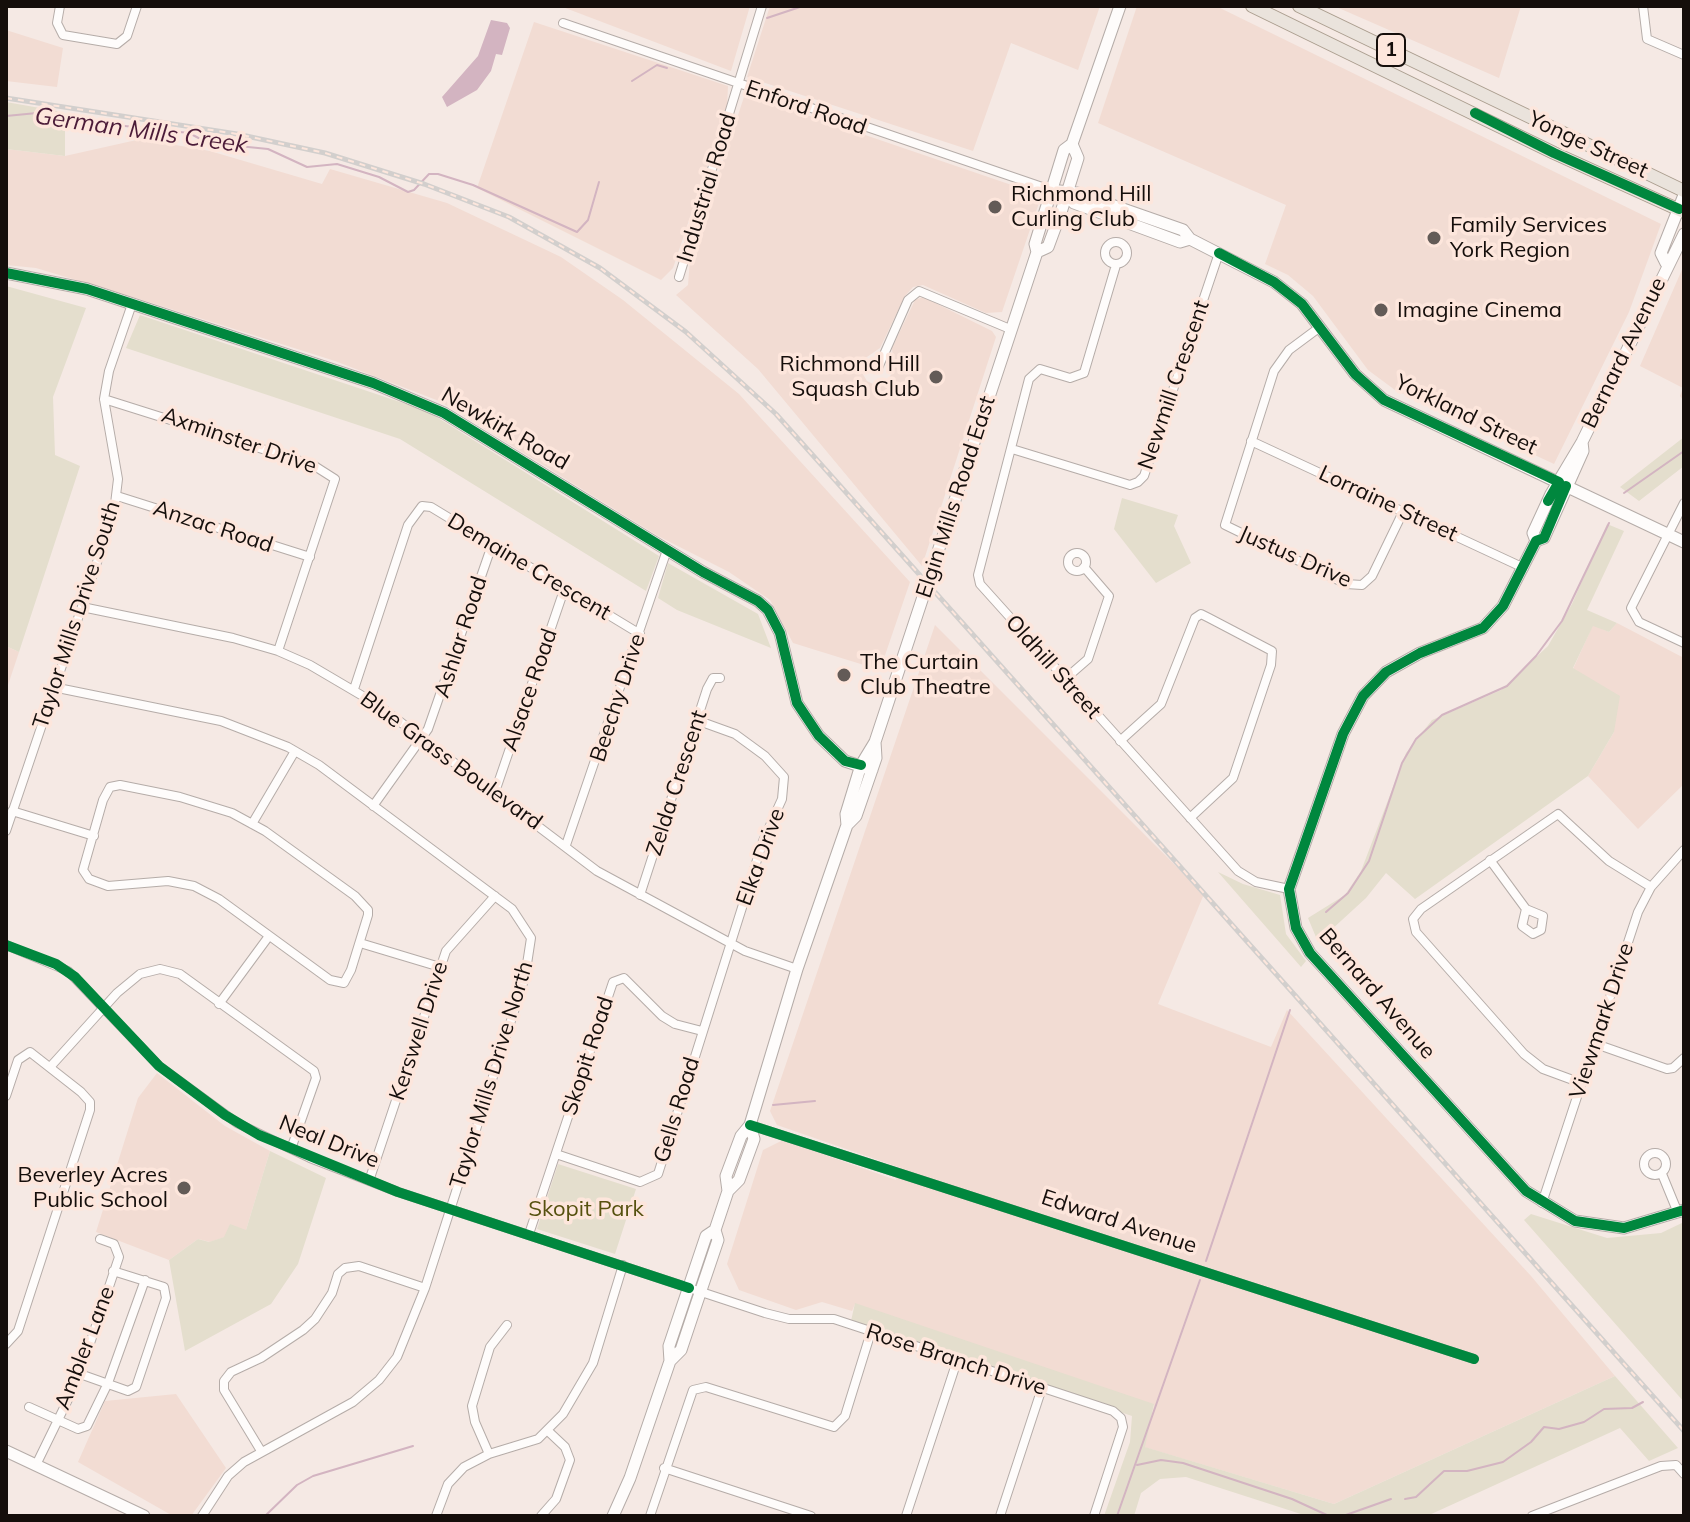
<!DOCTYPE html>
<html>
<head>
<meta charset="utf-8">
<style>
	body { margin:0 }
	#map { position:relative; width:1690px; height:1522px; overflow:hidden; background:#f5e9e4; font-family:Mulish,sans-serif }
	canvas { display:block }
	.frame { position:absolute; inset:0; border:8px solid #150e0b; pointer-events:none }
</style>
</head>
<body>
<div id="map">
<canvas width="1690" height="1522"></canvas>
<div class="frame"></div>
</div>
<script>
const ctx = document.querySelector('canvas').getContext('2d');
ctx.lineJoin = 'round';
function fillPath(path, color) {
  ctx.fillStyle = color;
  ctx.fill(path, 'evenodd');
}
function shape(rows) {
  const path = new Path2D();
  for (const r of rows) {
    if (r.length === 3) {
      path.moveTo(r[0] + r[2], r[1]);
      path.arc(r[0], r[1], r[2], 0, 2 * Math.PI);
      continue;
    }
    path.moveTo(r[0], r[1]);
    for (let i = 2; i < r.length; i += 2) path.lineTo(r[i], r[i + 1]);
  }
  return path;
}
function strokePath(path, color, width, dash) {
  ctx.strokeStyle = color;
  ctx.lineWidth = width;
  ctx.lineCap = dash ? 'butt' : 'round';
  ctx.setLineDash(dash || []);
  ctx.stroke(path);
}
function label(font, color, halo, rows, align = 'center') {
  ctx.font = font + ' Mulish,sans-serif';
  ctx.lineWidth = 7;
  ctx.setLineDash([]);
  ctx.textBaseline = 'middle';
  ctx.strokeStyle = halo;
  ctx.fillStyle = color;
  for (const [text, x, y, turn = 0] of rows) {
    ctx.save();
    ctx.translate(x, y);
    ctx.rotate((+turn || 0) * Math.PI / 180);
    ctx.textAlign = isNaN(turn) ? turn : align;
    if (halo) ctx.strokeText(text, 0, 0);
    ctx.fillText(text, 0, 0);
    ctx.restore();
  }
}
fillPath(shape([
	[560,6,750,6,731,71],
	[770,6,1100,6,1078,70,1011,43,973,151,747,77],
	[1137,6,1216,6,1661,224,1629,312,1554,464,1395,390,1368,370,1313,296,1288,275,1265,264,1286,205,1098,123],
	[1334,6,1521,6,1499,78],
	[534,22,728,86,727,107,673,268,661,280,477,188],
	[6,30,63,48,57,87,6,81],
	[745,94,1035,193,1040,200,1002,312,986,313,923,285,913,287,905,296,880,348,864,359,861,371,867,381,877,386,888,380,894,369,892,348,915,300,923,297,992,331,996,337,922,566,758,369,676,295,688,285,690,260],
	[141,139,210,151,322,184,330,169,447,203,561,257,623,300,739,394,910,582,880,670,793,643,770,600,729,572,658,536,439,401,335,361,152,303,36,268,6,265,6,149,65,156],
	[1684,265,1684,401,1680,396,1683,388,1640,366],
	[1617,623,1684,658,1684,784,1638,829,1588,776,1614,732,1573,669,1593,625,1609,632],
	[935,625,1204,894,1158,1004,1271,1047,1287,1010,1531,1276,1615,1376,1334,1504,1144,1447,1154,1405,855,1304,852,1311,822,1302,796,1310,739,1290,727,1264,763,1150,783,1140,896,1180,901,1168,777,1125,770,1111],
	[6,646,19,652,6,691],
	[157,1073,225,1126,270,1151,246,1230,210,1242,198,1239,169,1260,96,1232,138,1098],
	[176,1394,226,1468,191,1516,173,1516,78,1462,105,1401]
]), '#f2dcd3');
fillPath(shape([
	[6,102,57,111,65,120,65,156,6,149],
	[6,286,86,308,53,397,55,455,80,466,19,652,6,646],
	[140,315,427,411,659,556,646,591,400,439,126,348],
	[1684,437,1684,466,1639,501,1620,487],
	[1122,498,1178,515,1174,526,1191,563,1156,583,1114,529],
	[1607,524,1624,531,1587,610,1617,623,1609,632,1593,626,1573,668,1620,696,1614,732,1588,776,1415,899,1386,873,1366,898,1318,942,1308,918,1345,895,1361,871,1406,753,1432,720,1501,690,1548,646,1572,604],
	[668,563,758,614,771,648,677,610,658,598],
	[1218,872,1243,884,1280,895,1286,934,1306,961,1301,967],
	[270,1151,326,1178,298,1264,271,1304,185,1351,169,1260,198,1239,209,1242,224,1237,230,1224,246,1230],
	[558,1164,636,1189,615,1254,537,1229],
	[1531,1214,1607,1238,1661,1233,1684,1222,1684,1402,1524,1220],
	[855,1303,1154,1404,1145,1447,1334,1504,1615,1376,1678,1448,1649,1461,1620,1428,1427,1516,1307,1516,1186,1477,1160,1479,1141,1493,1134,1516,1104,1516,1130,1442,1132,1416,851,1321]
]), '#e4decd');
fillPath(shape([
	[491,20,507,23,510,28,502,55,496,54,491,71,477,90,447,107,442,97,478,56]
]), '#d3b4c1');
strokePath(shape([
	[767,18,803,6],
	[632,81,657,65,667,68],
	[6,116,37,113,70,120,189,133,208,143,268,149,307,167,337,164,379,177,408,192,414,190,429,174,438,174,473,185,577,232,588,220,599,182],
	[1624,493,1684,451],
	[1326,912,1348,893,1369,861,1402,763,1416,739,1442,715,1507,686,1536,656,1562,621,1609,523],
	[773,1105,815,1101],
	[1206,1261,1290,1010],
	[1683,1365,1684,1364],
	[1137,1465,1161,1460,1183,1463,1292,1499,1329,1516],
	[1405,1499,1416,1497,1444,1471,1467,1471,1503,1462,1531,1442,1544,1427,1559,1429,1584,1422,1604,1409,1632,1408,1643,1402],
	[265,1516,297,1485,313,1476,413,1446],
	[1117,1516,1200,1280],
	[1343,1516,1391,1499]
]), '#d3b4c1', 2);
const street = shape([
	[60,6,57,23,63,35,117,44,127,36,137,6],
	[1643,6,1647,39,1684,55],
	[563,23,1051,190],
	[1116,253,11],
	[1116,265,1084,373,1070,378,1040,369,1029,379,978,575,980,584,1238,871,1256,882,1289,889],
	[679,277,762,6],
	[1320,327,1289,350,1274,371,1225,525,1346,584,1362,585,1372,576,1403,512],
	[878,368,908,300,919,291,1010,329],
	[104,399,313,465,335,479,278,651],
	[1251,441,1524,568],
	[1012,449,1130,485,1138,482,1144,476,1219,253],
	[117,496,310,557],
	[1684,503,1631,608,1639,622,1684,643],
	[1077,562,9],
	[82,607,233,638,278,651,310,665,378,705,597,871,745,951,797,969],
	[1065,679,1088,659,1109,596,1084,567],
	[53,687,221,721,288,747,319,765,512,909,531,938,525,977,425,1288,397,1357,379,1380,353,1402,244,1462,228,1476,202,1516],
	[354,689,408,525,422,506,431,507,640,634],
	[1120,741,1161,704,1195,618,1201,614,1209,618,1272,651,1271,665,1233,778,1190,818],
	[120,785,180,797,232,813,265,831,355,896,368,910,368,915,351,970,344,983,330,980,219,899,194,886,168,881,108,886,89,879,83,870,103,800,110,787,120,785],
	[495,792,565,587],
	[373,806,428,729,492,545],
	[12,811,94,836],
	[252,824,295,751],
	[6,831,114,512,118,479,104,399,109,371,132,304],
	[566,845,667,550],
	[1490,860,1526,909,1543,916,1541,930,1533,934,1522,926,1526,909],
	[640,895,707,689,713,678,720,678],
	[360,943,440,967],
	[6,945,68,971,159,1066,237,1123,310,1158,398,1192,765,1313,789,1319,834,1319,1113,1411,1121,1418,1123,1427,1094,1516],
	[219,1004,269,936],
	[1593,1043,1667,1069,1673,1068,1684,1058],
	[51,1066,117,993,140,974,160,969,180,974,314,1071,316,1078,291,1149],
	[1581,1083,1543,1069,1524,1054,1416,932,1413,919,1421,909,1558,814,1609,861,1651,887],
	[6,1096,18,1060,30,1052,81,1092,90,1102,90,1110,18,1331,6,1344],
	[750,1125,1474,1359],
	[1655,1164,11],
	[556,1154,640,1182,658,1174,763,841,782,799,784,777,765,756,735,734,699,721],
	[1662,1174,1678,1213],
	[369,1181,446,951,495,896],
	[1542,1203,1638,912,1651,887,1684,850],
	[529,1234,613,982,624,978,662,1016,675,1024,702,1031],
	[80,1374,128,1391,136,1387,166,1298,164,1287,113,1271],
	[29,1407,78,1429,87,1426,108,1383,145,1280],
	[261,1451,224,1390,224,1381,231,1372,261,1358,303,1330,315,1319,332,1293,338,1274,345,1268,359,1266,425,1288],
	[489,1454,475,1422,472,1406,490,1347,507,1325],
	[36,1465,78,1379,119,1257,114,1244,100,1239],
	[664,1468,811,1516],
	[436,1516,448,1484,464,1467,489,1454,538,1439,563,1414,593,1363,623,1265],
	[541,1516,556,1499,570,1460,565,1447,548,1431],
	[650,1516,693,1390,706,1387,834,1427,845,1416,871,1332],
	[906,1516,957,1361],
	[1000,1516,1042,1388],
	[1532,1516,1661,1466,1676,1465,1684,1474]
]);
const secondary = shape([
	[1051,190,1077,193,1183,230,1190,239,1274,282,1302,304,1355,374,1384,400,1684,542],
	[1066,195,1074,203,1180,242,1190,239],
	[1037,252,1048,247,1062,209,1078,158,1072,144],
	[1666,263,1661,253,1684,195],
	[6,273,87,289,373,383,444,413,703,572,758,601,768,610,780,633,797,703,819,736,845,761,872,770],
	[1582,442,1583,451,1544,538,1536,541,1503,606,1483,628,1420,653,1386,672,1363,696,1343,734,1289,889,1296,928,1310,953,1526,1191,1575,1221,1624,1228,1684,1210],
	[1536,541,1533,533,1551,494,1582,442,1684,234],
	[847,825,856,816,876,758,875,742,1037,252,1035,244,1064,150,1072,144,1120,6],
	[728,1191,739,1180,754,1139,750,1125],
	[670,1361,681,1350,695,1308,718,1240,715,1230],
	[6,1451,144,1516],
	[613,1516,630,1478,670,1361,669,1346,706,1236,715,1230,728,1191,726,1176,741,1136,750,1125,797,969,847,825,846,814,861,765,875,742]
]);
const primary = shape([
	[1252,6,1554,153,1684,212],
	[1299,6,1684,191]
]);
strokePath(street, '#b5aca8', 10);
strokePath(secondary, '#b5aca8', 13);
strokePath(primary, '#aa9d8e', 14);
strokePath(street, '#fefcfb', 8);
strokePath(secondary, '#fefcfb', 11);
strokePath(primary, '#eae3dc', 12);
const rail = shape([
	[6,98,237,134,325,153,424,184,509,217,600,268,686,332,776,414,1684,1431]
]);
strokePath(rail, '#d2cfcd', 5);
strokePath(rail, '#fde6dc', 2, [6]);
strokePath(shape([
	[1475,113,1554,153,1679,209],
	[1219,253,1274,282,1302,304,1355,374,1384,400,1559,482,1548,501],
	[6,273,87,289,373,383,444,413,703,572,758,601,768,610,780,633,797,703,819,736,845,761,861,765],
	[1566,486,1544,538,1536,541,1503,606,1483,628,1420,653,1386,672,1363,696,1343,734,1289,889,1296,928,1310,953,1526,1191,1575,1221,1624,1228,1684,1210],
	[6,945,56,964,75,977,159,1066,225,1115,259,1135,398,1192,689,1288],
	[750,1125,1474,1359]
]), '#00873e', 10);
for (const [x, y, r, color] of [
	[995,207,8,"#635b57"],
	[1434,238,8,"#635b57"],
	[1381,310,8,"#635b57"],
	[936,377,8,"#635b57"],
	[844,675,8,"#635b57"],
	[184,1188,8,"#635b57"]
]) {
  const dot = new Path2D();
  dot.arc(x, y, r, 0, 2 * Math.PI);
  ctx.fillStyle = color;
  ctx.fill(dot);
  strokePath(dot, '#fde6dc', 3);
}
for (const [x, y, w] of [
	[1391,50,28]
]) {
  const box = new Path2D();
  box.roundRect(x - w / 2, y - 16, w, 32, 6);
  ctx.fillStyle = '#fde6dc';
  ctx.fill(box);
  strokePath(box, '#150e0b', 2);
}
label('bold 20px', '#150e0b', null, [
	["1",1391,50]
]);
label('22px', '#150e0b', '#fde6dc', [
	["Enford Road",806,108,19],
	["Yonge Street",1588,145,25],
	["Industrial Road",707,188,-73],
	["Bernard Avenue",1624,353,-64],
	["Newmill Crescent",1174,385,-71],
	["Yorkland Street",1466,415,26],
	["Newkirk Road",505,429,30],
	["Axminster Drive",239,441,19],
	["Elgin Mills Road East",956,497,-72],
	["Lorraine Street",1388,504,25],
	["Anzac Road",213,527,18],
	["Justus Drive",1295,557,24],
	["Demaine Crescent",529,567,31],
	["Taylor Mills Drive South",77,615,-72],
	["Ashlar Road",461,637,-72],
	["Oldhill Street",1053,667,48],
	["Alsace Road",530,690,-71],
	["Beechy Drive",618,698,-72],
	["Blue Grass Boulevard",451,761,36],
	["Zelda Crescent",677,783,-72],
	["Elka Drive",761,857,-70],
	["Bernard Avenue",1377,994,49],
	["Viewmark Drive",1602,1021,-72],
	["Kerswell Drive",419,1031,-72],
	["Skopit Road",588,1056,-72],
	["Taylor Mills Drive North",492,1075,-73],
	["Gells Road",677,1110,-73],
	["Neal Drive",329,1142,22],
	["Edward Avenue",1119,1222,18],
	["Ambler Lane",85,1348,-69],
	["Rose Branch Drive",956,1360,18]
]);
label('22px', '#150e0b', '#fde6dc', [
	["Richmond Hill",1011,194],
	["Curling Club",1011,219],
	["Family Services",1450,225],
	["York Region",1450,250],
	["Imagine Cinema",1397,310],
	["Richmond Hill",920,364,"right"],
	["Squash Club",920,389,"right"],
	["The Curtain",860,662],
	["Club Theatre",860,687],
	["Beverley Acres",168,1175,"right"],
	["Public School",168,1200,"right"]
], 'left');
label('22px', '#56510f', '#fde6dc', [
	["Skopit Park",586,1209]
]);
label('italic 24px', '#4b1b38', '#fde6dc', [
	["German Mills Creek",141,131,8]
]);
</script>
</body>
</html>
